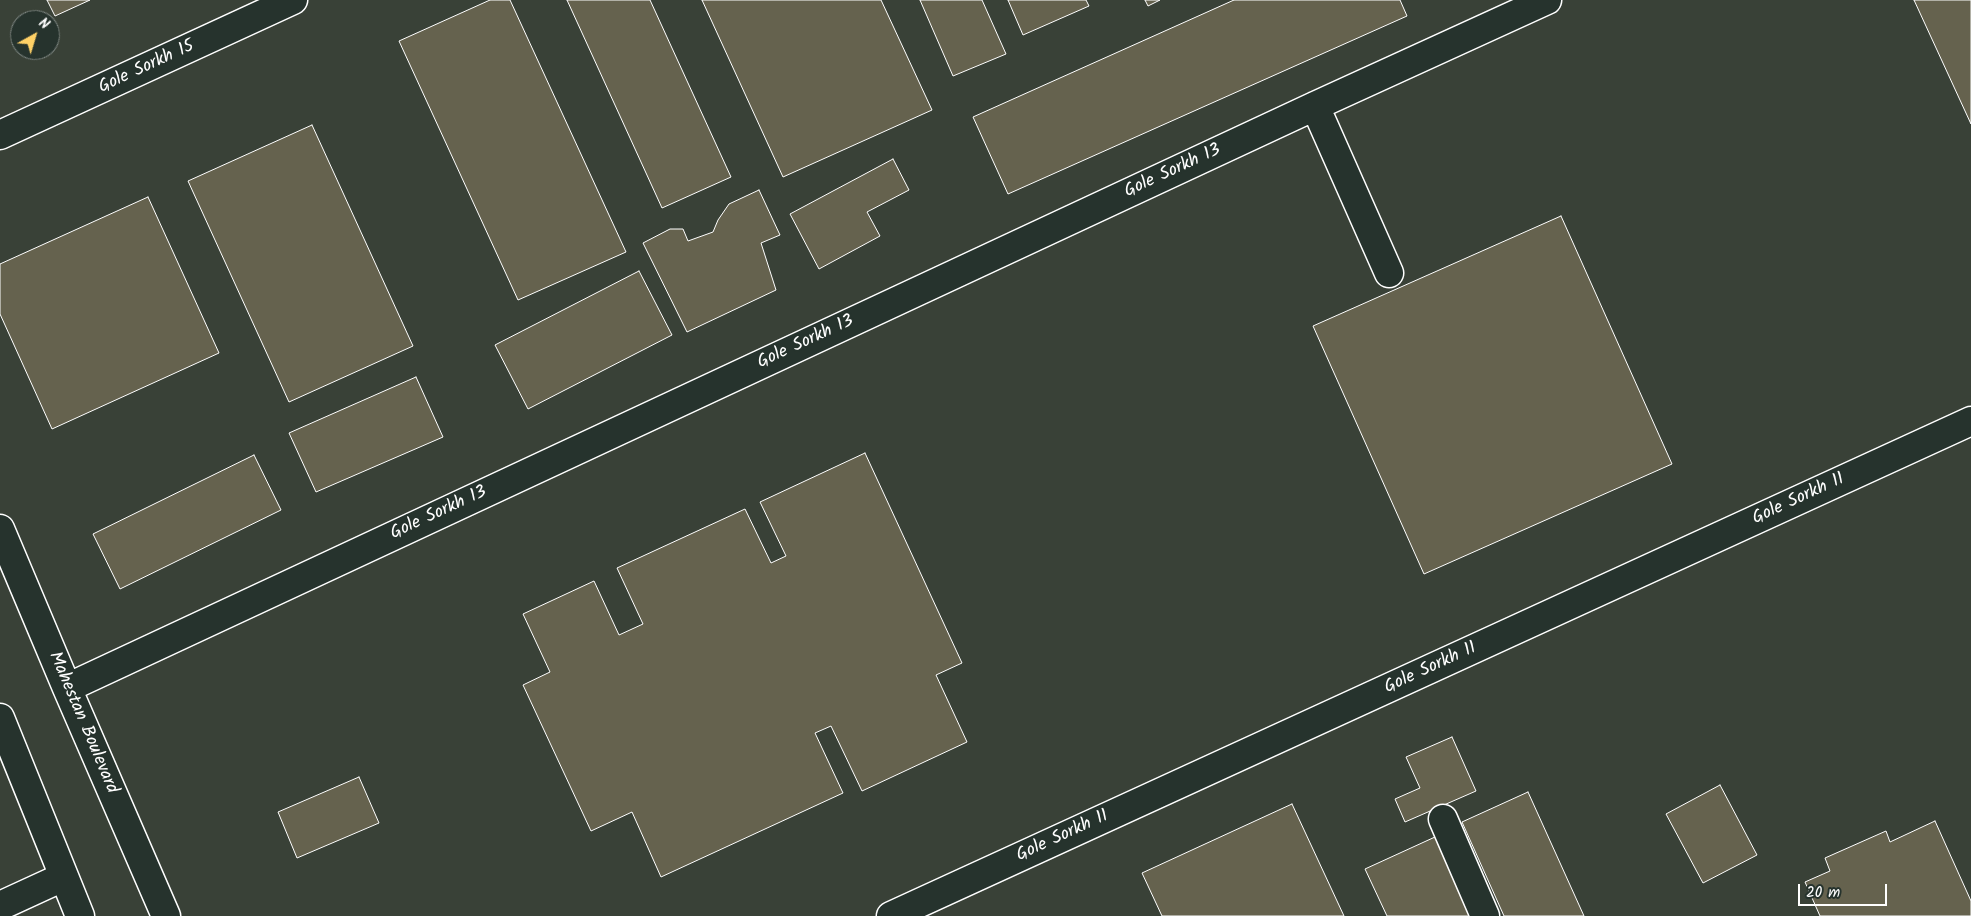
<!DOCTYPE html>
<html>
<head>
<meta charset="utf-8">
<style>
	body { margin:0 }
	#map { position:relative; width:1971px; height:916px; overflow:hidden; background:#26332d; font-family:Kalam,sans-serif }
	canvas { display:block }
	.north { position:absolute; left:10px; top:10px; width:50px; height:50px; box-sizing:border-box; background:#26332d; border:1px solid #7d8581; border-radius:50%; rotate:39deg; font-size:14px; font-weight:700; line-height:20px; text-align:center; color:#fff }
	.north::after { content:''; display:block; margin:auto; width:18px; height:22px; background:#ffd166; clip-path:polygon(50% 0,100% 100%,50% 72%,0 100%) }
	.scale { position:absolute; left:1798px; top:884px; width:89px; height:22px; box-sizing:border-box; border:2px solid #fff; border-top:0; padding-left:6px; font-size:15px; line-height:18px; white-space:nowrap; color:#fff; -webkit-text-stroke:4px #26332d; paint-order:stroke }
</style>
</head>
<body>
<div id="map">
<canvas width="1971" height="916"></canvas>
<div class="north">N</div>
<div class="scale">20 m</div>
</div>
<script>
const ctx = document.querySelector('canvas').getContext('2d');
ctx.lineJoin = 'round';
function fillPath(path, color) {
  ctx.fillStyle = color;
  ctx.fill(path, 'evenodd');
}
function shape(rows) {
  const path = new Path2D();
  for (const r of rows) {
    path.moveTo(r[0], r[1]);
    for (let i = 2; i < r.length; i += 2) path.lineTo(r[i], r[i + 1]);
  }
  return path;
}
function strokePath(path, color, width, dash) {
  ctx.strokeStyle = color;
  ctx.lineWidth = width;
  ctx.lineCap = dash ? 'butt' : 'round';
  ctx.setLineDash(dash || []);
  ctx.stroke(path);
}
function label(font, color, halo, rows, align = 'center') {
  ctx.font = font + ' Kalam,sans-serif';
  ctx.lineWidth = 4;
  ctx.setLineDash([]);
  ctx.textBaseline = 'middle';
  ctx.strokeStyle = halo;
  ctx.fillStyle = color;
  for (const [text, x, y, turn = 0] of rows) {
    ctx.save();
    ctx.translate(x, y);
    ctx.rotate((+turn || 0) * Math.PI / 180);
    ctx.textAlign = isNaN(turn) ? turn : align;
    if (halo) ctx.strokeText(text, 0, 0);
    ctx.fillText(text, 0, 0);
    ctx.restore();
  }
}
fillPath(shape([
	[0,0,1971,0,1971,916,0,916],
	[20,20,50,20,50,50,20,50]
]), '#394137');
const building = shape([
	[47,0,90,0,55,16,47,0],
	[490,0,510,0,626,252,518,300,399,41,490,0],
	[567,0,650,0,731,177,662,208,567,0],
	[702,0,881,0,932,110,783,177,702,0],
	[920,0,982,0,1006,54,953,76,920,0],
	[1008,0,1086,0,1089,6,1023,35,1008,0],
	[1145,0,1160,0,1148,6,1145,0],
	[1234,0,1400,0,1407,16,1008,194,973,117,1234,0],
	[1914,0,1971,0,1971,124,1914,0],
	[312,125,413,346,289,402,188,181,312,125],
	[893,159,909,190,867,212,880,236,819,269,790,214,893,159],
	[759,190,780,235,761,243,776,290,687,332,643,243,670,229,683,229,688,241,713,232,718,220,729,204,759,190],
	[148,197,219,353,52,429,0,314,0,264,148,197],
	[1561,216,1672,464,1424,574,1313,326,1561,216],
	[639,271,672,335,528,409,495,345,639,271],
	[416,377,443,437,316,492,289,433,416,377],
	[865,453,962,663,936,675,967,742,862,791,831,726,815,733,843,793,661,877,632,812,591,831,523,685,550,672,523,614,594,581,619,635,643,624,617,568,745,509,771,563,786,556,760,502,865,453],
	[254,455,281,510,120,589,93,534,254,455],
	[1452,737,1476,791,1405,822,1395,799,1420,788,1406,757,1452,737],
	[359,777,379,823,297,858,278,812,359,777],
	[1720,785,1757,855,1703,883,1666,814,1720,785],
	[1528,792,1584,916,1504,916,1462,822,1528,792],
	[1292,804,1344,916,1162,916,1142,873,1292,804],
	[1935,821,1971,901,1971,916,1820,916,1805,882,1830,871,1825,858,1886,831,1890,842,1935,821],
	[1435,837,1471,916,1387,916,1365,869,1435,837]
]);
fillPath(building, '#65624e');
strokePath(building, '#fff', 1);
const minor = shape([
	[1315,106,1389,273],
	[0,135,293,0],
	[0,529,67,688,166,916],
	[67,688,1315,106,1547,0],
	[0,718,80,916],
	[1443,819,1485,916],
	[0,906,63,877],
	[891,916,1971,421]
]);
strokePath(minor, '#fff', 31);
strokePath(minor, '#26332d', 28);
label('18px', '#fff', '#26332d', [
	["Gole Sorkh 15",147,68,-25],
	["Gole Sorkh 13",1173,172,-25],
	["Gole Sorkh 13",806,343,-25],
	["Gole Sorkh 11",1799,500,-25],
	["Gole Sorkh 13",439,514,-25],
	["Gole Sorkh 11",1431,669,-25],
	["Mahestan Boulevard",82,723,67],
	["Gole Sorkh 11",1063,837,-25]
]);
</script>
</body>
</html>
